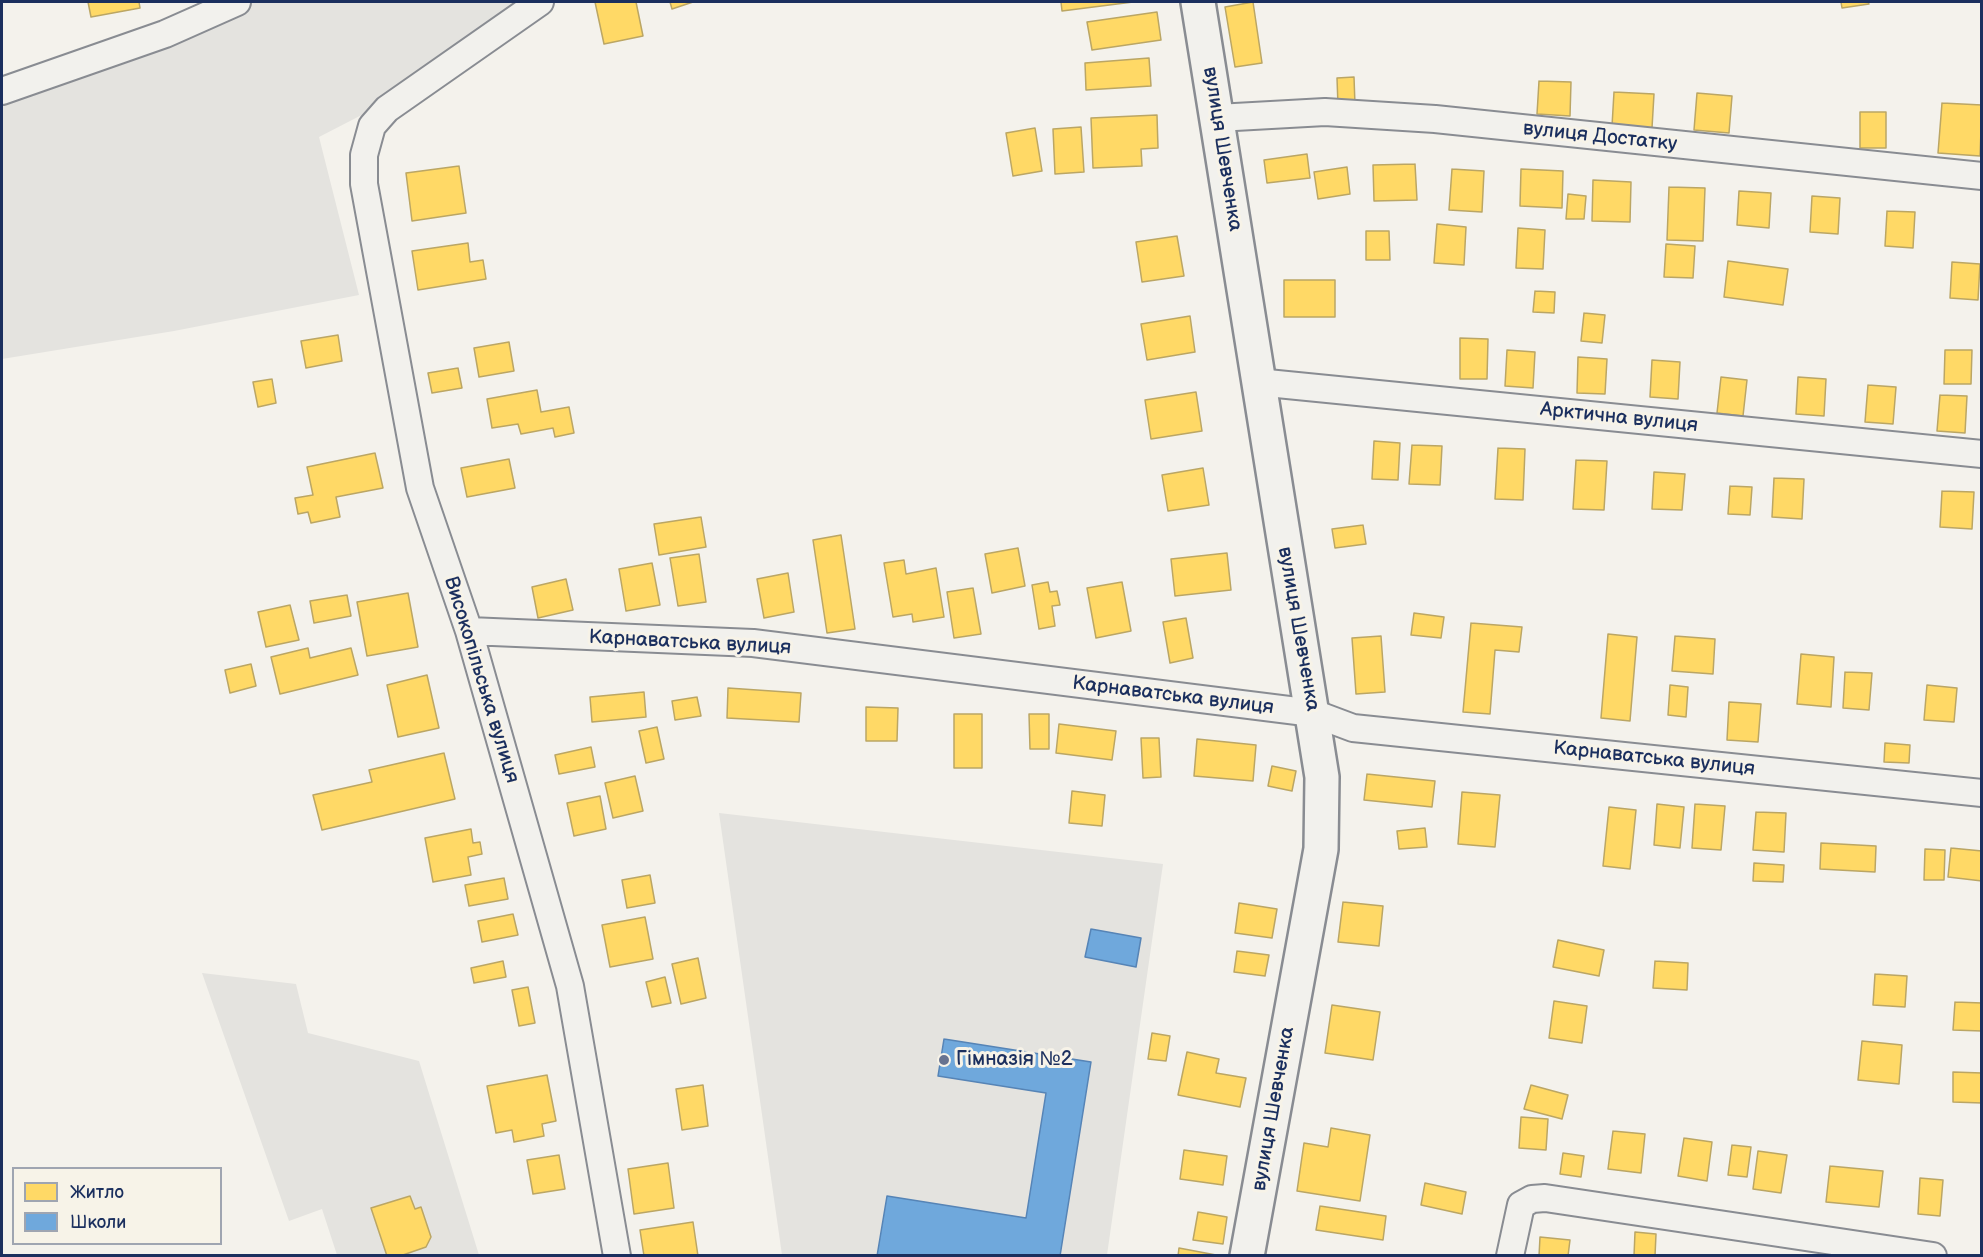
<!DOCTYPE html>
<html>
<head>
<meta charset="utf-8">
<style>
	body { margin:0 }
	#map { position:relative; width:1983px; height:1257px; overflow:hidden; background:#f4f2ec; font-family:"Balsamiq Sans",sans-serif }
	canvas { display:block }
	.frame { position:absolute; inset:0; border:3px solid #1b2f5e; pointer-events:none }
	.legend { position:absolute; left:12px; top:1167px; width:210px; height:78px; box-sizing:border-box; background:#f7f3e8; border:2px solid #9fa5b1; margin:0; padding:8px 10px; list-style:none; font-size:18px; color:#1b2f5e }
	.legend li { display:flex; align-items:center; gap:12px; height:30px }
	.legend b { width:30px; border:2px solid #9fa5b1 }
</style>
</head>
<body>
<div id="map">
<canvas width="1983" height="1257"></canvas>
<div class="frame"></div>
<ul class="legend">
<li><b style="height:16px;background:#ffd966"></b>Житло</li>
<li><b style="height:16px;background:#6fa8dc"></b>Школи</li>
</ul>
</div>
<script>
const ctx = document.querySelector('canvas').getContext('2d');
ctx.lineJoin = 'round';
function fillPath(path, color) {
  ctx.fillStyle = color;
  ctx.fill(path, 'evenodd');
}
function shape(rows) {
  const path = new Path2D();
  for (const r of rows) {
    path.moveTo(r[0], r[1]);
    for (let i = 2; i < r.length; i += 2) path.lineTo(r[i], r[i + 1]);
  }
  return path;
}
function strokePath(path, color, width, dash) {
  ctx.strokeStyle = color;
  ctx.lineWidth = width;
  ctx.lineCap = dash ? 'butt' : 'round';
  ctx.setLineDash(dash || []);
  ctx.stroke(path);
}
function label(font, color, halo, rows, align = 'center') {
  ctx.font = font + ' "Balsamiq Sans",sans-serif';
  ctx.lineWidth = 6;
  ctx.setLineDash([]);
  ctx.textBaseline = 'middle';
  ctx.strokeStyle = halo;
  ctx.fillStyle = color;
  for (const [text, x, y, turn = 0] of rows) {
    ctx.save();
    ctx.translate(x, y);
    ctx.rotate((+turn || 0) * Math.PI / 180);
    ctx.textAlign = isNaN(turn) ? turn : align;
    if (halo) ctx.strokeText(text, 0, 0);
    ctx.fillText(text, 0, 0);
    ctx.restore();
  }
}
fillPath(shape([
	[237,2,521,2,383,104,319,137,359,295,174,331,2,359,2,91],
	[719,813,1163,864,1107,1255,782,1255],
	[202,973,296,984,308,1033,419,1061,479,1255,337,1255,322,1209,289,1221]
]), '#e4e3df');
const homes = shape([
	[88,2,139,2,140,8,91,17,88,2],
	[595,2,636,2,643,36,604,44,595,2],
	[670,2,693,2,672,9,670,2],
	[1061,2,1133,2,1062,11,1061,2],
	[1253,2,1262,63,1235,67,1225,7,1253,2],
	[1841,2,1868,2,1869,4,1842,8,1841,2],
	[1157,12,1161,40,1092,50,1087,22,1157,12],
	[1149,58,1151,86,1086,90,1085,63,1149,58],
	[1354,77,1355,105,1338,106,1337,78,1354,77],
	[1539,81,1571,82,1570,116,1537,114,1539,81],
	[1614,92,1654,94,1652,128,1612,126,1614,92],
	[1697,93,1732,96,1729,133,1694,130,1697,93],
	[1942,103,1982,105,1980,156,1938,153,1942,103],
	[1860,112,1886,112,1886,148,1860,148,1860,112],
	[1157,115,1158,148,1141,149,1142,166,1093,168,1091,118,1157,115],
	[1081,127,1084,172,1055,174,1053,129,1081,127],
	[1035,128,1042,171,1013,176,1006,133,1035,128],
	[1307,154,1310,178,1267,183,1264,160,1307,154],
	[1415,164,1417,200,1374,201,1373,165,1415,164],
	[459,166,466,213,412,221,406,173,459,166],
	[1347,167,1350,194,1318,199,1314,172,1347,167],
	[1452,169,1484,171,1482,212,1449,210,1452,169],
	[1521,169,1563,171,1562,208,1520,206,1521,169],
	[1593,180,1631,182,1630,222,1592,221,1593,180],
	[1669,187,1705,188,1703,241,1667,240,1669,187],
	[1739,191,1771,193,1769,228,1737,225,1739,191],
	[1568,194,1586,196,1584,219,1566,219,1568,194],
	[1812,196,1840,198,1838,234,1810,232,1812,196],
	[1887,211,1915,212,1913,248,1885,246,1887,211],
	[1437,224,1466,227,1464,265,1434,263,1437,224],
	[1518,228,1545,230,1543,269,1516,268,1518,228],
	[1366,231,1389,231,1390,260,1366,260,1366,231],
	[1177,236,1184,276,1142,282,1136,242,1177,236],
	[468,243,470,262,483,260,486,279,418,290,412,251,468,243],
	[1666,244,1695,246,1693,278,1664,277,1666,244],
	[1728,261,1788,269,1783,305,1724,297,1728,261],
	[1952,262,1980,264,1978,300,1950,298,1952,262],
	[1284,280,1335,280,1335,317,1284,317,1284,280],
	[1535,291,1555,292,1554,313,1533,312,1535,291],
	[1584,313,1605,315,1602,343,1581,341,1584,313],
	[1190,316,1195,352,1147,360,1141,324,1190,316],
	[338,335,342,361,306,368,301,341,338,335],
	[1460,338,1488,339,1487,379,1460,379,1460,338],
	[509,342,514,371,479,377,474,348,509,342],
	[1507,350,1535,352,1533,388,1505,386,1507,350],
	[1945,350,1972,350,1971,384,1944,384,1945,350],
	[1578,357,1607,359,1605,394,1577,393,1578,357],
	[1652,360,1680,362,1678,399,1650,397,1652,360],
	[458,368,462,388,432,393,428,373,458,368],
	[1721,377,1747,380,1743,416,1717,413,1721,377],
	[1798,377,1826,379,1824,416,1796,414,1798,377],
	[272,379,276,403,258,407,253,382,272,379],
	[1868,385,1896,387,1893,424,1865,422,1868,385],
	[537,390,541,412,569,407,574,433,555,437,553,428,521,434,518,424,492,428,487,399,537,390],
	[1196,392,1202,431,1151,439,1145,400,1196,392],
	[1940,395,1967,396,1965,433,1937,431,1940,395],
	[1374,441,1400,443,1398,480,1372,479,1374,441],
	[1412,445,1442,446,1440,485,1409,484,1412,445],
	[1498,448,1525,449,1523,500,1495,499,1498,448],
	[375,453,383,488,336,497,340,517,311,523,308,512,298,514,295,498,313,495,307,467,375,453],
	[509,459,515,488,467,497,461,468,509,459],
	[1576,460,1607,461,1604,510,1573,509,1576,460],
	[1203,468,1209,505,1168,511,1162,475,1203,468],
	[1654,472,1685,474,1682,510,1652,509,1654,472],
	[1774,478,1804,479,1802,519,1772,517,1774,478],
	[1730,486,1752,487,1750,515,1728,514,1730,486],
	[1942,491,1974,492,1972,529,1940,527,1942,491],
	[701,517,706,547,659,555,654,524,701,517],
	[1363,525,1366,544,1335,548,1332,529,1363,525],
	[841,535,855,629,827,633,813,540,841,535],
	[1018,548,1025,586,992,593,985,554,1018,548],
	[1227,553,1231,590,1175,596,1171,559,1227,553],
	[699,554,706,602,678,606,670,558,699,554],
	[904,560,906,574,936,568,944,617,913,622,912,614,893,617,884,563,904,560],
	[652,563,660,605,626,611,619,569,652,563],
	[788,573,794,612,764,618,757,579,788,573],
	[566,579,573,610,538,618,532,587,566,579],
	[1048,582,1050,592,1057,591,1060,605,1052,606,1055,626,1039,629,1032,585,1048,582],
	[1122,582,1131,631,1096,638,1087,588,1122,582],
	[973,588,981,634,954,638,947,592,973,588],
	[408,593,418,647,367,656,357,602,408,593],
	[347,595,351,616,314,623,310,601,347,595],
	[290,605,299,640,266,647,258,612,290,605],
	[1414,613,1444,617,1441,638,1411,635,1414,613],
	[1186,618,1193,658,1170,663,1163,622,1186,618],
	[1471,623,1522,627,1519,652,1495,650,1490,714,1463,712,1471,623],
	[1608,634,1637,637,1630,721,1601,718,1608,634],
	[1381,636,1385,692,1356,694,1352,638,1381,636],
	[1675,636,1715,639,1713,674,1672,671,1675,636],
	[308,648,310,658,351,648,358,675,280,694,271,657,308,648],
	[1801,654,1834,657,1831,707,1797,704,1801,654],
	[251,664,256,686,230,693,225,670,251,664],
	[1845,672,1872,673,1869,710,1843,708,1845,672],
	[427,675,439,728,398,737,387,685,427,675],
	[1670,685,1688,687,1686,717,1668,715,1670,685],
	[1927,685,1957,688,1954,722,1924,720,1927,685],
	[728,688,801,693,799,722,727,718,728,688],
	[644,692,646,717,592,722,590,697,644,692],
	[697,697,701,716,675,720,672,701,697,697],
	[1729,702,1761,704,1758,742,1727,740,1729,702],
	[866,707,898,708,897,741,866,741,866,707],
	[954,714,982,714,982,768,954,768,954,714],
	[1029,714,1049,714,1049,749,1030,749,1029,714],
	[1059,724,1116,731,1112,760,1056,753,1059,724],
	[657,727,664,759,646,763,639,731,657,727],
	[1141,738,1159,738,1161,777,1143,778,1141,738],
	[1197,739,1256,745,1253,781,1194,776,1197,739],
	[1885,743,1910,745,1909,763,1884,762,1885,743],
	[591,747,595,767,559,774,555,755,591,747],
	[444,753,455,799,322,830,313,795,372,782,369,770,444,753],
	[1272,766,1296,771,1292,791,1268,786,1272,766],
	[1367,774,1435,781,1432,807,1364,800,1367,774],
	[635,776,643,811,613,818,605,783,635,776],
	[1072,791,1105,795,1102,826,1069,823,1072,791],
	[1462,792,1500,795,1495,847,1458,844,1462,792],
	[600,796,606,829,574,836,567,803,600,796],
	[1657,804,1684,807,1680,848,1654,845,1657,804],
	[1695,804,1725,806,1721,850,1692,848,1695,804],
	[1609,807,1636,810,1630,869,1603,866,1609,807],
	[1756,812,1786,813,1784,852,1753,850,1756,812],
	[1425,828,1427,847,1399,849,1397,831,1425,828],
	[471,829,473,843,480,842,482,854,468,857,471,875,433,882,425,838,471,829],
	[1821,843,1876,846,1875,872,1820,869,1821,843],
	[1951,848,1982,851,1982,881,1948,877,1951,848],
	[1925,849,1945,850,1944,880,1924,880,1925,849],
	[1754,863,1784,865,1783,882,1753,881,1754,863],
	[650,875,655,903,627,908,622,880,650,875],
	[504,878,508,899,469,906,465,885,504,878],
	[1343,902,1383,906,1379,946,1338,942,1343,902],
	[1239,903,1277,909,1272,938,1235,933,1239,903],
	[513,914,518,935,482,942,478,921,513,914],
	[645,917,653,959,610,967,602,925,645,917],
	[1558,940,1604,950,1599,976,1553,967,1558,940],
	[1237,951,1269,955,1265,976,1234,972,1237,951],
	[698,958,706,998,681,1004,672,964,698,958],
	[503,961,506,977,474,983,471,968,503,961],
	[1655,961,1688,963,1687,990,1653,988,1655,961],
	[1875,974,1907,976,1905,1007,1873,1005,1875,974],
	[665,977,671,1003,652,1007,646,982,665,977],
	[528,987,535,1023,519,1026,512,990,528,987],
	[1554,1001,1587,1006,1582,1043,1549,1038,1554,1001],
	[1955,1002,1982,1003,1982,1031,1953,1030,1955,1002],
	[1332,1005,1380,1012,1373,1060,1325,1053,1332,1005],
	[1152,1033,1170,1036,1166,1061,1148,1059,1152,1033],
	[1862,1041,1902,1045,1899,1084,1858,1080,1862,1041],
	[1187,1052,1219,1059,1216,1073,1246,1078,1240,1107,1178,1095,1187,1052],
	[1953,1072,1982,1073,1982,1103,1953,1102,1953,1072],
	[547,1075,556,1121,542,1124,544,1136,514,1142,512,1130,496,1133,487,1086,547,1075],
	[703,1085,708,1126,682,1130,676,1089,703,1085],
	[1531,1085,1568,1095,1562,1119,1524,1109,1531,1085],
	[1521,1117,1548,1119,1546,1150,1519,1148,1521,1117],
	[1331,1128,1370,1135,1360,1201,1297,1191,1304,1143,1328,1147,1331,1128],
	[1613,1131,1645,1134,1641,1173,1608,1169,1613,1131],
	[1684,1138,1712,1142,1707,1181,1678,1176,1684,1138],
	[1732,1145,1751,1147,1747,1177,1728,1175,1732,1145],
	[1184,1150,1227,1156,1223,1185,1180,1179,1184,1150],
	[1758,1151,1787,1155,1781,1193,1753,1189,1758,1151],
	[1563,1153,1584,1156,1581,1177,1560,1174,1563,1153],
	[559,1155,565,1189,533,1194,527,1160,559,1155],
	[668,1163,674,1208,634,1214,628,1169,668,1163],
	[1830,1166,1883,1171,1879,1207,1826,1202,1830,1166],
	[1920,1178,1943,1180,1940,1216,1918,1214,1920,1178],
	[1425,1183,1466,1192,1462,1214,1421,1205,1425,1183],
	[410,1196,415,1209,421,1207,431,1237,426,1247,400,1256,387,1256,371,1208,410,1196],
	[1320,1206,1386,1216,1383,1240,1316,1230,1320,1206],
	[1198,1212,1227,1217,1223,1244,1193,1240,1198,1212],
	[693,1222,698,1256,644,1256,640,1230,693,1222],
	[1635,1232,1656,1234,1655,1256,1634,1256,1635,1232],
	[1540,1237,1570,1240,1568,1256,1539,1256,1540,1237],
	[1179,1248,1216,1255,1215,1256,1178,1256,1179,1248]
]);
fillPath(homes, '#ffd966');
strokePath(homes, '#bba664', 1.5);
const schools = shape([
	[1091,929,1141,938,1136,967,1085,957,1091,929],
	[944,1039,1091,1062,1060,1256,877,1256,887,1196,1026,1218,1046,1093,938,1076,944,1039]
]);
fillPath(schools, '#6fa8dc');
strokePath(schools, '#5684b6', 1.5);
const street = shape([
	[540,2,387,109,372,126,364,155,364,184,420,488,469,631,570,986,617,1256],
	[2,91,165,34,237,2],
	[1217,118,1325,112,1435,119,1982,176],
	[1257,382,1982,454],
	[469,631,753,643,1313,713,1353,728,1982,793],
	[1510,1256,1521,1205,1532,1199,1545,1198,1933,1256]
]);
const secondary = shape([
	[1198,2,1322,777,1321,849,1247,1256]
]);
strokePath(street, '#898c92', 30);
strokePath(secondary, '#898c92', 38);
strokePath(street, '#f2f1ed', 26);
strokePath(secondary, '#f2f1ed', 33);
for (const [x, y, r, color] of [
	[944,1060,6,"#677390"]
]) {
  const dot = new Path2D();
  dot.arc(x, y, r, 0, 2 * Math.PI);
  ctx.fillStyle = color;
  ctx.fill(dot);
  strokePath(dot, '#f7f3e8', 2);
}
label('20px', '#1b2f5e', '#f7f3e8', [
	["вулиця Достатку",1600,137,6],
	["вулиця Шевченка",1222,149,81],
	["Арктична вулиця",1619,418,6],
	["вулиця Шевченка",1298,629,80],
	["Карнаватська вулиця",690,643,3],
	["Високопільська вулиця",481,680,73],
	["Карнаватська вулиця",1173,696,7],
	["Карнаватська вулиця",1654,759,6],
	["вулиця Шевченка",1274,1109,-80]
]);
label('20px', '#1b2f5e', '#f7f3e8', [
	["Гімназія №2",956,1060]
], 'left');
</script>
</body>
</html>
